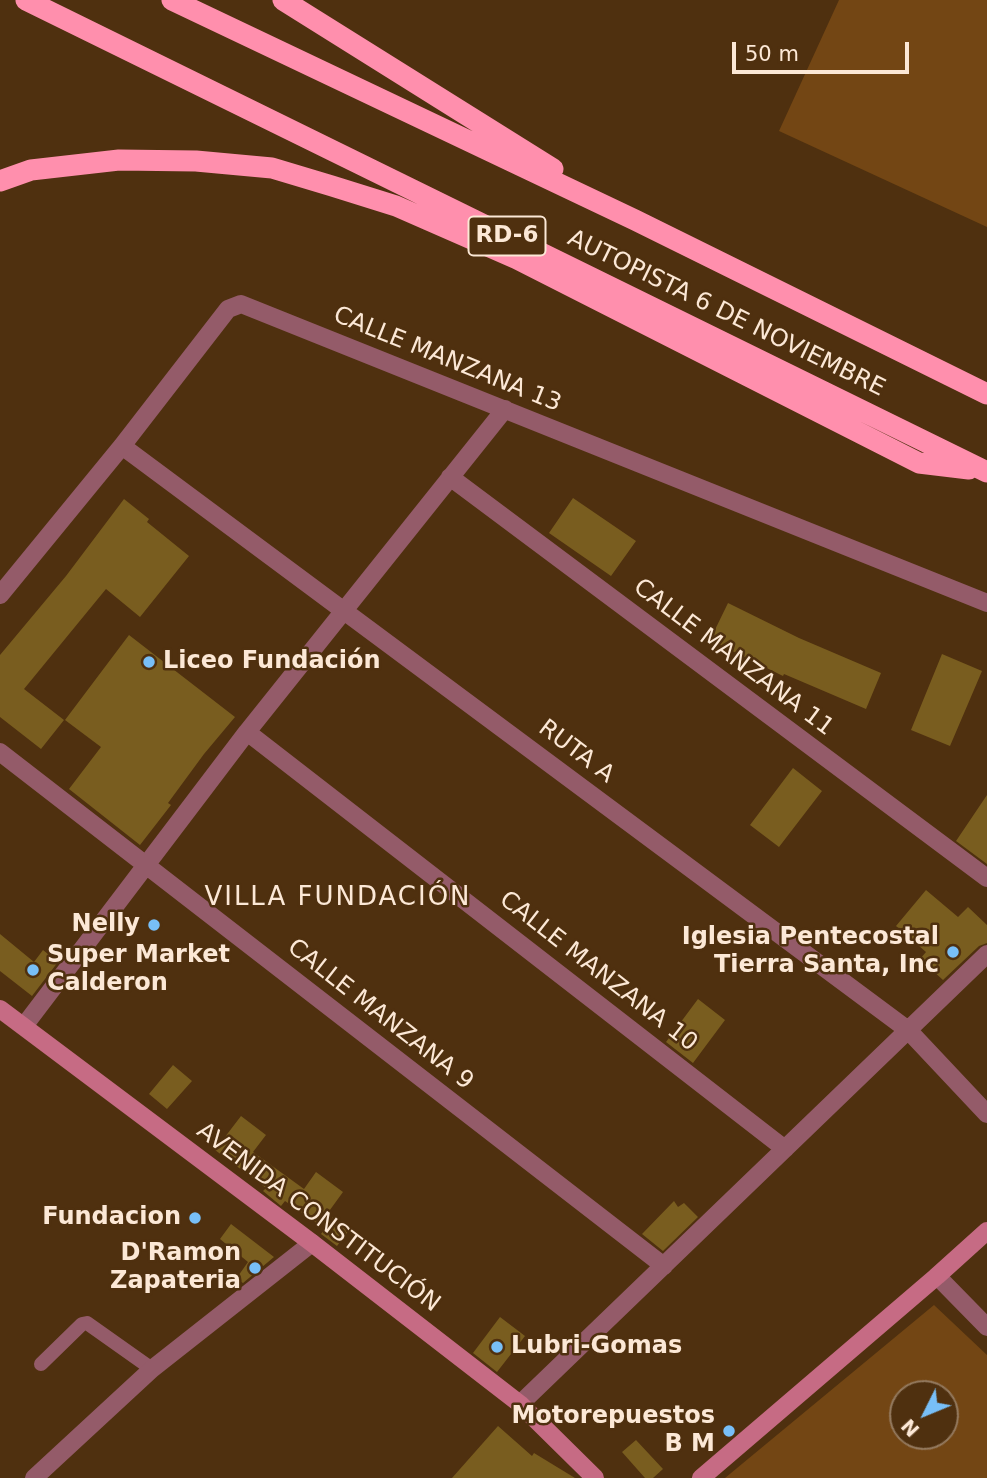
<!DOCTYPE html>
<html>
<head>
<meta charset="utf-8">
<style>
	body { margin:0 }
	#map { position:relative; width:987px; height:1478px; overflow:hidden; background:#4f300f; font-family:"DejaVu Sans",sans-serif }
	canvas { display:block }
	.north { position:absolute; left:889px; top:1380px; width:70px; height:70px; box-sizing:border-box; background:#4f300f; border:2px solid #947a5f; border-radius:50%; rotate:227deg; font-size:19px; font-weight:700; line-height:28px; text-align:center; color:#fce8d6 }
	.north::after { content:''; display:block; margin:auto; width:24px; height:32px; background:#78bff7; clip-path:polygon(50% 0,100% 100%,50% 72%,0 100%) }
	.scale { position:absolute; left:732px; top:42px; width:177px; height:32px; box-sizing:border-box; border:4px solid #fce8d6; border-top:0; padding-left:9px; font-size:21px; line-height:24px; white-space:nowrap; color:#fce8d6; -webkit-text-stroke:5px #4f300f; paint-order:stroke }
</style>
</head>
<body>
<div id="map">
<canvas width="987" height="1478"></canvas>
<div class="north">N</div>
<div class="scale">50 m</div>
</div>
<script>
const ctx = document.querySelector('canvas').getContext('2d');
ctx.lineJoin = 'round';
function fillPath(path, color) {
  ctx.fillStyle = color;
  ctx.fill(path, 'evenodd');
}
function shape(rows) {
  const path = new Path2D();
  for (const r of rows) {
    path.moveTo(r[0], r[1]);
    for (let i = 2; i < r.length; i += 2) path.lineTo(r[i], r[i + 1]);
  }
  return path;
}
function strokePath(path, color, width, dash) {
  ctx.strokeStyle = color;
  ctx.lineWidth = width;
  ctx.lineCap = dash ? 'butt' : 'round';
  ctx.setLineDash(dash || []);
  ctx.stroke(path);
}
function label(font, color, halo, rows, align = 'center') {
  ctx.font = font + ' "DejaVu Sans",sans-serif';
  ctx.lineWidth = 5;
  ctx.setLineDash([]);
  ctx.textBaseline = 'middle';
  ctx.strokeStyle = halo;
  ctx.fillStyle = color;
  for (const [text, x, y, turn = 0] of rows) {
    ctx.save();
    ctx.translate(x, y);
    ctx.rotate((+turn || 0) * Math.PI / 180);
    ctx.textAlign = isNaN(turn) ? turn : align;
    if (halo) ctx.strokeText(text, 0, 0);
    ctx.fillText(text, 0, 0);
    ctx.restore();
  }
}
fillPath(shape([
	[839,0,987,0,987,227,779,131],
	[934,1305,987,1355,987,1478,725,1478],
	[945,1394,945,1436,903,1436,903,1394]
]), '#734614');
fillPath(shape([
	[573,498,636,541,611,576,549,533],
	[124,499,149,519,147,522,189,556,140,617,106,589,24,689,64,720,41,749,0,717,0,655,66,576],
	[728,603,799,638,881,673,866,709,784,674,783,676,710,640],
	[129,635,235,717,204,754,168,803,171,805,140,845,69,789,101,747,65,720],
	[942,654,982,671,950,746,911,730],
	[793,768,822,791,779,847,750,825],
	[987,795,987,864,956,841],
	[926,890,958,917,968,907,987,925,987,943,979,946,943,980,920,959,926,952,896,926],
	[0,934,34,962,43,950,58,962,32,996,0,971],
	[698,999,725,1020,693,1063,666,1042],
	[173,1065,192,1081,167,1109,149,1094],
	[241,1116,266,1135,253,1152,304,1189,316,1172,343,1192,319,1225,285,1201,281,1206,263,1191,266,1188,215,1150],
	[674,1201,678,1207,684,1203,698,1217,663,1251,642,1234],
	[333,1217,350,1229,337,1246,321,1234],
	[231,1224,274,1257,243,1283,236,1279,248,1262,220,1239],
	[500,1317,525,1336,497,1372,473,1353],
	[498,1426,532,1456,534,1453,575,1478,452,1478],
	[636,1440,663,1469,653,1478,645,1478,622,1452]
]), '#795d1f');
strokePath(shape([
	[41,1364,82,1324,87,1323,152,1369]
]), '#945b69', 14);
strokePath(shape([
	[122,446,908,1030,987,1114],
	[450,477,987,878],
	[0,595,122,446,228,309,241,304,987,603],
	[247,732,785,1149],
	[0,752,664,1266],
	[24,1026,247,732,505,409],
	[937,1276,987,1327],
	[520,1404,987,954],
	[34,1478,152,1369,312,1243]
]), '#945b69', 18);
strokePath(shape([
	[0,1009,312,1243,520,1404,595,1478],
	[701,1478,937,1276,987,1231]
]), '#c66b84', 18);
strokePath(shape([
	[26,0,987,472],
	[172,0,635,220,987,394],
	[283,0,553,169],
	[0,181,31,170,119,160,196,161,272,168,332,186,396,206,517,259,919,463,969,469]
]), '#ff8fad', 21);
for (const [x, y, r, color] of [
	[149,662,7,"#78bff7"],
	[154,925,7,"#78bff7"],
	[953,952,7,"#78bff7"],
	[33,970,7,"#78bff7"],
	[195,1218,7,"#78bff7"],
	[255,1268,7,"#78bff7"],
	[497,1347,7,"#78bff7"],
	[729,1431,7,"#78bff7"]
]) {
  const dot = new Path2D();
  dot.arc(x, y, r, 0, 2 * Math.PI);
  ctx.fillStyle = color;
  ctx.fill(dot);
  strokePath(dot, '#4f300f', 2.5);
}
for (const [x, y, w] of [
	[507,236,77]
]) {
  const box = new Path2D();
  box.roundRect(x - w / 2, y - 19.5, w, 39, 5);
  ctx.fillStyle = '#4f300f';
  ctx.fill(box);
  strokePath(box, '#fce8d6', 2);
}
label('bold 23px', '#fce8d6', null, [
	["RD-6",507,236]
]);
label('24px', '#fce8d6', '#4f300f', [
	["AUTOPISTA 6 DE NOVIEMBRE",726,314,26],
	["CALLE MANZANA 13",447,360,22],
	["CALLE MANZANA 11",733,658,37],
	["RUTA A",576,752,37],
	["CALLE MANZANA 10",598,972,38],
	["CALLE MANZANA 9",380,1015,38],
	["AVENIDA CONSTITUCIÓN",318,1218,37]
]);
label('bold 24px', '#fce8d6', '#4f300f', [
	["Liceo Fundación",163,662,"left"],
	["Nelly",140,925],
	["Iglesia Pentecostal",939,938],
	["Tierra Santa, Inc",939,966],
	["Super Market",47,956,"left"],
	["Calderon",47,984,"left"],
	["Fundacion",181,1218],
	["D'Ramon",241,1254],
	["Zapateria",241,1282],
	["Lubri-Gomas",511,1347,"left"],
	["Motorepuestos",715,1417],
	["B M",715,1445]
], 'right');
ctx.letterSpacing = '2px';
label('26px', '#fce8d6', '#4f300f', [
	["VILLA FUNDACIÓN",338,898]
]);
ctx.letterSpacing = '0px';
</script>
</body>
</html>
